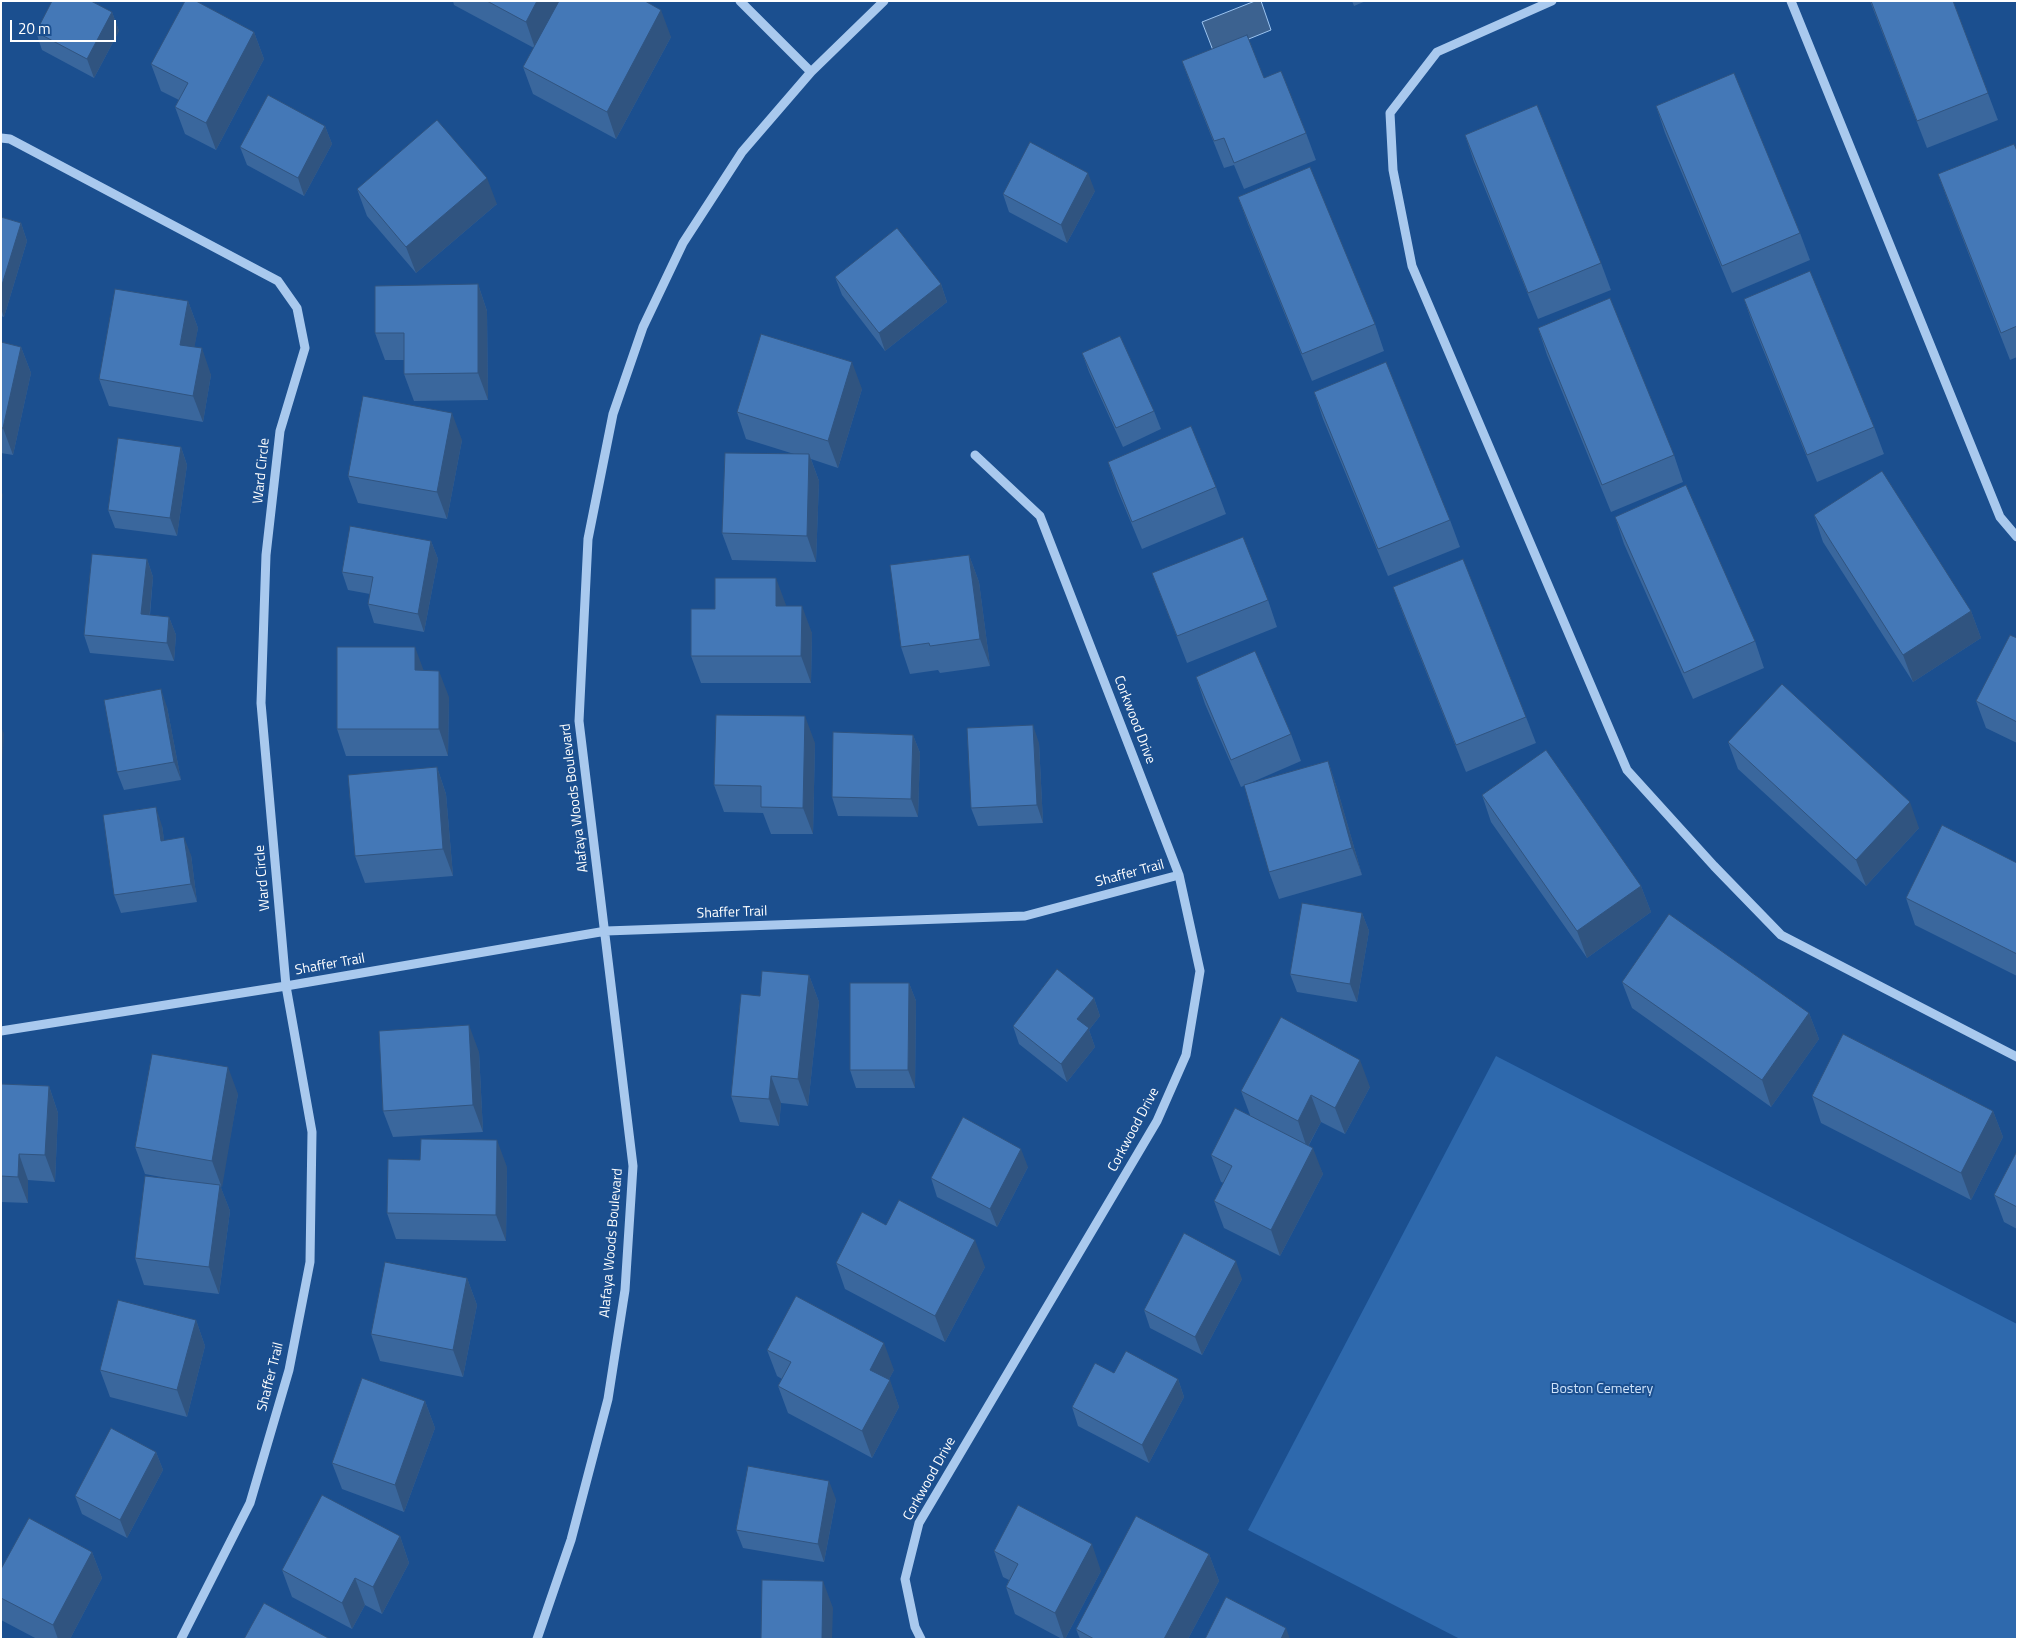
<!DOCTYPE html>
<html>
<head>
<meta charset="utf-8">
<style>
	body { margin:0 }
	#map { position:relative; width:2018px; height:1640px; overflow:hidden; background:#1b4f8f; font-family:"Titillium Web",sans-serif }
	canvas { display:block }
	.frame { position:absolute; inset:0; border:2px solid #fff; pointer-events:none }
	.scale { position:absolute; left:10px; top:20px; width:106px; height:22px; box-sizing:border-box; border:2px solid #fff; border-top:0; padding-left:6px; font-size:15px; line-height:18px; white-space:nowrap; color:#fff; -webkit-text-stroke:4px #1b4f8f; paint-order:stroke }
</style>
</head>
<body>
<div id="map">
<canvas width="2018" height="1640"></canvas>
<div class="frame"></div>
<div class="scale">20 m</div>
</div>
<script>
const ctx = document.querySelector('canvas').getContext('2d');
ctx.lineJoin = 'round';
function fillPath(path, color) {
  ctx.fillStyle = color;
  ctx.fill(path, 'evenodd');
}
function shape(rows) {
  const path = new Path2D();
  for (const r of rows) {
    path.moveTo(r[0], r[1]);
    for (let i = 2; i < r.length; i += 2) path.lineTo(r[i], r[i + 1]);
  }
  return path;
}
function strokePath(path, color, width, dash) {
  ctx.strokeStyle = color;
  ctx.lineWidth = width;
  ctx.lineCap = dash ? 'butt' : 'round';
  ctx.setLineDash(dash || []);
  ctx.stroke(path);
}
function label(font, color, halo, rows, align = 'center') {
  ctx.font = font + ' "Titillium Web",sans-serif';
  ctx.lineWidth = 4;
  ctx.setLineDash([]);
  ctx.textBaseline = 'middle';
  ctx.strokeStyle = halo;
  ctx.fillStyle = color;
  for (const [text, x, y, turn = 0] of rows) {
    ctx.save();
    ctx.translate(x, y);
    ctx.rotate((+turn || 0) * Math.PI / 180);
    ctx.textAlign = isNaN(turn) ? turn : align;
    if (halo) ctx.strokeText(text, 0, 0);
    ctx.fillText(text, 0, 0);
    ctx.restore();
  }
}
fillPath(shape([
	[1496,1056,2017,1324,2017,1639,1460,1639,1248,1530]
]), '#2e69ad');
const water = shape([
	[1255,1,1261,1,1271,30,1214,53,1202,22,1255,1]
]);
fillPath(water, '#3c6290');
strokePath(water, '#9cc4f0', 1);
strokePath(shape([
	[740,1,811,72],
	[1552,1,1437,52,1390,113,1393,170,1412,266,1627,770,1714,866,1781,935,2017,1057],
	[1791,1,2000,517,2017,537],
	[1,138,10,139,278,281,297,308,305,348,280,431,266,555,261,703,286,986,312,1132,310,1262,289,1370,250,1503,181,1639],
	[1,1031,286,986,606,931,1025,916,1179,875],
	[537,1639,571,1540,608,1399,625,1290,633,1166,579,721,588,539,613,414,643,327,683,243,742,152,811,72,884,1],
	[921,1639,915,1627,905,1579,919,1523,1157,1121,1186,1055,1200,971,1179,875,1040,516,975,455]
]), '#a9c9ee', 9);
fillPath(shape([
	[453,1,645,1,671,37,616,139,533,94,523,67,534,48,454,5],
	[1352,1,1366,1,1354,6],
	[1870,1,1953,1,1998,120,1927,148],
	[112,12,119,31,94,78,42,50,36,32],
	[254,32,264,59,216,150,185,134,175,107,179,100,161,91,151,64],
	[1182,61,1264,78,1306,133,1316,160,1244,189,1234,165,1224,168,1192,88],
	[1656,106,1800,233,1810,260,1732,293,1665,133],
	[325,126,332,144,304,196,247,165,240,147],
	[1465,135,1601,263,1611,290,1538,319,1474,162],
	[2017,151,2017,357,2010,360,1948,201,1938,174],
	[357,189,497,204,416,273,367,216],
	[1095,191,1067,243,1009,212,1003,194],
	[1238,197,1375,324,1384,351,1312,381,1248,224],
	[1,217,21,223,27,241,4,317,1,316],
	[835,277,941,284,947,302,885,351,842,295],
	[478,284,487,311,488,400,414,401,404,374,404,360,385,360,375,333],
	[1744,299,1874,427,1884,454,1817,482,1753,325],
	[188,301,198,328,194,347,211,375,203,422,109,406,99,379],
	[1538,328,1674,455,1683,482,1611,512,1547,355],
	[1,342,21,347,31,373,13,455,1,453],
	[1082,353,1154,411,1161,429,1123,447,1089,372],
	[862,389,838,468,811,459,819,481,816,562,732,560,722,533,794,454,746,439,737,412],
	[1314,392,1450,520,1460,547,1388,576,1323,419],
	[462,440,447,519,358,503,348,476],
	[181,447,187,465,177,536,115,528,108,510],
	[1108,462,1216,487,1226,514,1142,549,1117,489],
	[1814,515,1971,611,1981,638,1913,682,1823,542],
	[1615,517,1755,641,1764,668,1693,699,1624,544],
	[431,541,438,559,424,632,374,623,368,604,370,594,348,590,342,572],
	[969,555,979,582,990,666,940,673,938,670,910,674,901,647],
	[147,559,153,577,150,615,169,617,176,635,174,661,90,653,84,635],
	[1152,573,1268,600,1277,627,1187,663],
	[1393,587,1526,717,1536,743,1466,772,1403,614],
	[786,605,786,606,812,633,811,683,701,683,691,656,715,609],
	[2017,638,2017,743,1986,728,1976,701],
	[1196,677,1291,734,1301,761,1241,787,1205,704],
	[449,697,448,756,346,756,337,729],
	[167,707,181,780,124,790,117,772],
	[913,735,920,753,918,817,838,816,832,797],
	[1728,742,1919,828,1866,886,1738,769],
	[815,743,813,834,771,834,763,813,724,812,714,785],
	[1039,743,1043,823,978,826,971,808],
	[1328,761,1337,788,1362,875,1279,899,1269,872],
	[437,767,446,794,453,876,365,883,355,856],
	[1482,795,1641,886,1651,912,1587,958,1491,822],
	[162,826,164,840,191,855,197,902,121,913,114,895],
	[2017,863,2017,976,1915,925,1906,898],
	[1362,913,1369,931,1357,1002,1297,992,1290,974],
	[809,975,819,1002,808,1106,781,1103,779,1126,740,1122,731,1096,760,996],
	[1622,982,1809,1013,1819,1039,1771,1107,1632,1008],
	[909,983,916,1001,915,1088,856,1088,850,1070],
	[1094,998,1100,1016,1089,1030,1095,1047,1067,1082,1019,1044,1013,1026],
	[479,1052,483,1132,393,1137,383,1111],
	[1,1084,49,1086,58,1113,55,1182,28,1180,28,1203,1,1202],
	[1370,1087,1345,1134,1321,1122,1309,1145,1323,1174,1280,1256,1224,1228,1214,1201,1224,1183,1221,1182,1211,1155,1250,1115,1241,1091],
	[238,1094,221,1188,230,1211,219,1294,144,1285,135,1258,172,1179,145,1174,135,1147],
	[1812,1096,1993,1111,2003,1137,1971,1200,1821,1123],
	[2017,1151,2017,1229,2004,1222,1994,1195],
	[420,1160,507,1167,506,1241,396,1239,387,1213],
	[1028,1167,997,1227,937,1197,931,1178],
	[886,1225,985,1267,945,1342,845,1289,836,1263],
	[467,1278,477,1305,463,1377,380,1361,371,1334],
	[1242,1279,1202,1355,1150,1328,1144,1310],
	[196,1320,205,1346,187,1417,110,1397,100,1370],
	[767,1350,894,1370,889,1379,899,1407,872,1458,788,1413,778,1386,782,1379,777,1376],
	[1114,1373,1178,1379,1184,1397,1149,1463,1078,1426,1072,1407],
	[425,1401,435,1428,404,1512,342,1489,332,1463],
	[156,1452,163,1470,127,1538,82,1514,75,1496],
	[836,1499,824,1562,743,1548,736,1530],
	[400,1536,409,1563,382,1614,365,1605,352,1629,292,1597,282,1570],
	[994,1551,1101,1571,1065,1639,1062,1639,1015,1614,1006,1587,1009,1580,1003,1577],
	[92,1552,102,1578,70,1639,37,1639,1,1620,1,1569],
	[1209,1554,1219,1581,1188,1639,1080,1639,1076,1629]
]), '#3a679d');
fillPath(shape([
	[537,1,561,1,535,48,526,22],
	[661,10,671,37,616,139,607,112],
	[112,12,119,31,94,78,87,59],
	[254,32,264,59,216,150,206,123],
	[325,126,332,144,304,196,298,178],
	[1088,173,1095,191,1067,243,1061,225],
	[487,178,497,204,416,273,406,247],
	[21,223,27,241,4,317,1,309,1,288],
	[478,284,487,311,488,400,478,373],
	[941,284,947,302,885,351,879,333],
	[188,301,198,328,190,372,180,345],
	[21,347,31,373,13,455,3,428],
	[202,348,211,375,203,422,193,396],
	[852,362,862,389,838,468,828,441],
	[452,413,462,440,447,519,437,492],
	[181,447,187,465,177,536,170,518],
	[809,454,819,481,816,562,807,536],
	[1,490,3,495,1,507],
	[431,541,438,559,424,632,418,614],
	[969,555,979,582,990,666,980,639],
	[147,559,153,577,148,632,141,614],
	[776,578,786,605,786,632,776,606],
	[802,606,812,633,811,683,801,656],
	[1971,611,1981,638,1913,682,1903,655],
	[169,617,176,635,174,661,167,643],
	[415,647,425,674,415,670],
	[439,671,449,697,448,756,439,729],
	[161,689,167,707,181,780,174,762],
	[805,716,815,743,813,834,803,808],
	[1033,725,1039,743,1043,823,1037,805],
	[1,726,4,734,1,778],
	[913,735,920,753,918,817,911,799],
	[1328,761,1337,788,1362,875,1352,848],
	[437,767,446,794,453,876,443,849],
	[1910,802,1919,828,1866,886,1856,860],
	[156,807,162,826,167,859,161,841],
	[184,837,191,855,197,902,191,884],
	[1641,886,1651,912,1587,958,1577,931],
	[1362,913,1369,931,1357,1002,1350,984],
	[809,975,819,1002,808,1106,798,1079],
	[909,983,916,1001,915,1088,908,1070],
	[1094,998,1100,1016,1089,1030,1095,1047,1067,1082,1061,1064,1077,1019],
	[1809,1013,1819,1039,1771,1107,1762,1080],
	[469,1025,479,1052,483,1132,473,1105],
	[1360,1060,1370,1087,1345,1134,1335,1108],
	[228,1067,238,1094,222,1188,212,1161],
	[771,1076,781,1103,779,1126,769,1099],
	[49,1086,58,1113,55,1182,45,1155],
	[1311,1095,1321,1122,1307,1148,1298,1121],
	[1993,1111,2003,1137,1971,1200,1961,1173],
	[497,1140,507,1167,506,1241,496,1215],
	[1313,1148,1323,1174,1280,1256,1271,1230],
	[1021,1149,1028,1167,997,1227,990,1209],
	[19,1154,28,1180,28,1203,18,1177],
	[220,1185,230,1211,219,1294,209,1267],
	[975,1240,985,1267,945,1342,935,1316],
	[1236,1261,1242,1279,1202,1355,1195,1337],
	[467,1278,477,1305,463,1377,453,1350],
	[196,1320,205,1346,187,1417,177,1390],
	[884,1343,894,1370,880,1396,870,1370],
	[1178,1379,1184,1397,1149,1463,1142,1445],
	[890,1380,899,1407,872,1458,862,1431],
	[425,1401,435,1428,404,1512,395,1485],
	[156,1452,163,1470,127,1538,120,1520],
	[829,1481,836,1499,824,1562,818,1544],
	[400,1536,409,1563,382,1614,373,1587],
	[1092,1544,1101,1571,1065,1639,1064,1639,1055,1613],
	[92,1552,102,1578,70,1639,58,1639,53,1625],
	[1209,1554,1219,1581,1188,1639,1164,1639],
	[355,1578,365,1605,352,1629,342,1603],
	[823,1581,833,1608,832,1639,822,1639],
	[1286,1628,1290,1639,1281,1639]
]), '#305480');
const building = shape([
	[52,1,91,1,112,12,87,59,36,32,52,1],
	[185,1,196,1,254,32,206,123,175,107,188,83,151,64,185,1],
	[487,1,537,1,526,22,487,1],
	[559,1,645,1,661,10,607,112,523,67,559,1],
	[1871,1,1953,1,1988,93,1917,121,1871,1],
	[1247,35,1264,78,1281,71,1306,133,1234,163,1224,138,1214,141,1182,61,1247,35],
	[1734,73,1800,233,1722,266,1656,106,1734,73],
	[268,95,325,126,298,178,240,147,268,95],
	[1537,105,1601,263,1528,293,1465,135,1537,105],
	[437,120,487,178,406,247,357,189,437,120],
	[1030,142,1088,173,1061,225,1003,194,1030,142],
	[2014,144,2017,151,2017,326,2001,333,1938,174,2014,144],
	[1310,167,1375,324,1302,354,1238,197,1310,167],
	[1,217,21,223,1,288,1,217],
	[897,228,941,284,879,333,835,277,897,228],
	[1810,271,1874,427,1807,455,1744,299,1810,271],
	[478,284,478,373,404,374,404,333,375,333,375,286,478,284],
	[115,289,188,301,180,345,202,348,193,396,99,379,115,289],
	[1610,298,1674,455,1602,485,1538,328,1610,298],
	[761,334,852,362,828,441,737,412,761,334],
	[1120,336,1154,411,1116,428,1082,353,1120,336],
	[1,342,21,347,3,428,1,428,1,342],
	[1386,362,1450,520,1378,549,1314,392,1386,362],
	[363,396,452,413,437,492,348,476,363,396],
	[1191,426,1216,487,1132,522,1108,462,1191,426],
	[118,438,181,447,170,518,108,510,118,438],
	[725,453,809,454,807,536,722,533,725,453],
	[1882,471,1971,611,1903,655,1814,515,1882,471],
	[1686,485,1755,641,1684,673,1615,517,1686,485],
	[350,526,431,541,418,614,368,604,373,577,342,572,350,526],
	[1243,537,1268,600,1177,636,1152,573,1243,537],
	[92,554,147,559,141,614,169,617,167,643,84,635,92,554],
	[969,555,980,639,930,646,929,643,901,647,890,565,969,555],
	[1463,559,1526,717,1456,745,1393,587,1463,559],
	[715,578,776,578,776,606,802,606,801,656,691,656,691,609,715,609,715,578],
	[2010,635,2017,638,2017,722,1976,701,2010,635],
	[337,647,415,647,415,670,439,671,439,729,337,729,337,647],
	[1255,651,1291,734,1231,760,1196,677,1255,651],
	[1782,684,1910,802,1856,860,1728,742,1782,684],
	[161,689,174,762,117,772,104,700,161,689],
	[716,715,805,716,803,808,761,807,761,786,714,785,716,715],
	[1033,725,1037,805,971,808,967,728,1033,725],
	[833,732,913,735,911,799,832,797,833,732],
	[1546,750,1641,886,1577,931,1482,795,1546,750],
	[1328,761,1352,848,1269,872,1244,785,1328,761],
	[437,767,443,849,355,856,348,775,437,767],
	[156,807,161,841,184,837,191,884,114,895,103,815,156,807],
	[1942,825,2017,863,2017,954,1906,898,1942,825],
	[1302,903,1362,913,1350,984,1290,974,1302,903],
	[1669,914,1809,1013,1762,1080,1622,982,1669,914],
	[1057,969,1094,998,1077,1019,1089,1028,1061,1064,1013,1026,1057,969],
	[762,971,809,975,798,1079,771,1076,769,1099,731,1096,741,994,760,996,762,971],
	[850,983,909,983,908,1070,850,1070,850,983],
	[1281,1017,1360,1060,1335,1108,1311,1095,1298,1121,1241,1091,1281,1017],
	[469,1025,473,1105,383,1111,379,1031,469,1025],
	[1843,1034,1993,1111,1961,1173,1812,1096,1843,1034],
	[152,1054,228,1067,212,1161,135,1147,152,1054],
	[1,1084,49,1086,45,1155,19,1154,18,1177,1,1176,1,1084],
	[1235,1108,1313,1148,1271,1230,1214,1201,1232,1166,1211,1155,1235,1108],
	[963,1117,1021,1149,990,1209,931,1178,963,1117],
	[421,1139,497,1140,496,1215,387,1213,388,1159,420,1160,421,1139],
	[2017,1151,2017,1207,1994,1195,2017,1151],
	[145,1176,220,1185,209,1267,135,1258,145,1176],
	[899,1200,975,1240,935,1316,836,1263,862,1212,886,1225,899,1200],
	[1184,1233,1236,1261,1195,1337,1144,1310,1184,1233],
	[385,1262,467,1278,453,1350,371,1334,385,1262],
	[796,1296,884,1343,870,1370,890,1380,862,1431,778,1386,791,1362,767,1350,796,1296],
	[118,1300,196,1320,177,1390,100,1370,118,1300],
	[1126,1351,1178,1379,1142,1445,1072,1407,1095,1363,1114,1373,1126,1351],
	[362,1378,425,1401,395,1485,332,1463,362,1378],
	[111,1428,156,1452,120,1520,75,1496,111,1428],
	[748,1466,829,1481,818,1544,736,1530,748,1466],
	[322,1495,400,1536,373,1587,355,1578,342,1603,282,1570,322,1495],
	[1018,1505,1092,1544,1055,1613,1006,1587,1018,1564,994,1551,1018,1505],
	[1136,1516,1209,1554,1164,1639,1094,1639,1076,1629,1136,1516],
	[29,1518,92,1552,53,1625,1,1598,1,1569,29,1518],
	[762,1580,823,1581,822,1639,761,1639,762,1580],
	[1226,1597,1286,1628,1281,1639,1205,1639,1226,1597],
	[264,1603,330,1639,244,1639,264,1603]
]);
fillPath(building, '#4478b7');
strokePath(building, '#305480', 1);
label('14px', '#fff', '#1b4f8f', [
	["Ward Circle",262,471,-84],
	["Corkwood Drive",1134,720,69],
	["Alafaya Woods Boulevard",575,798,-97],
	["Shaffer Trail",1130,874,-15],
	["Ward Circle",263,878,-95],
	["Shaffer Trail",732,913,-2],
	["Shaffer Trail",330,965,-10],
	["Corkwood Drive",1134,1130,-62],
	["Alafaya Woods Boulevard",612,1243,-85],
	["Shaffer Trail",271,1377,-76],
	["Corkwood Drive",930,1479,-61]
]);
label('14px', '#cfe3fa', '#1b4f8f', [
	["Boston Cemetery",1602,1390]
]);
</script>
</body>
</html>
